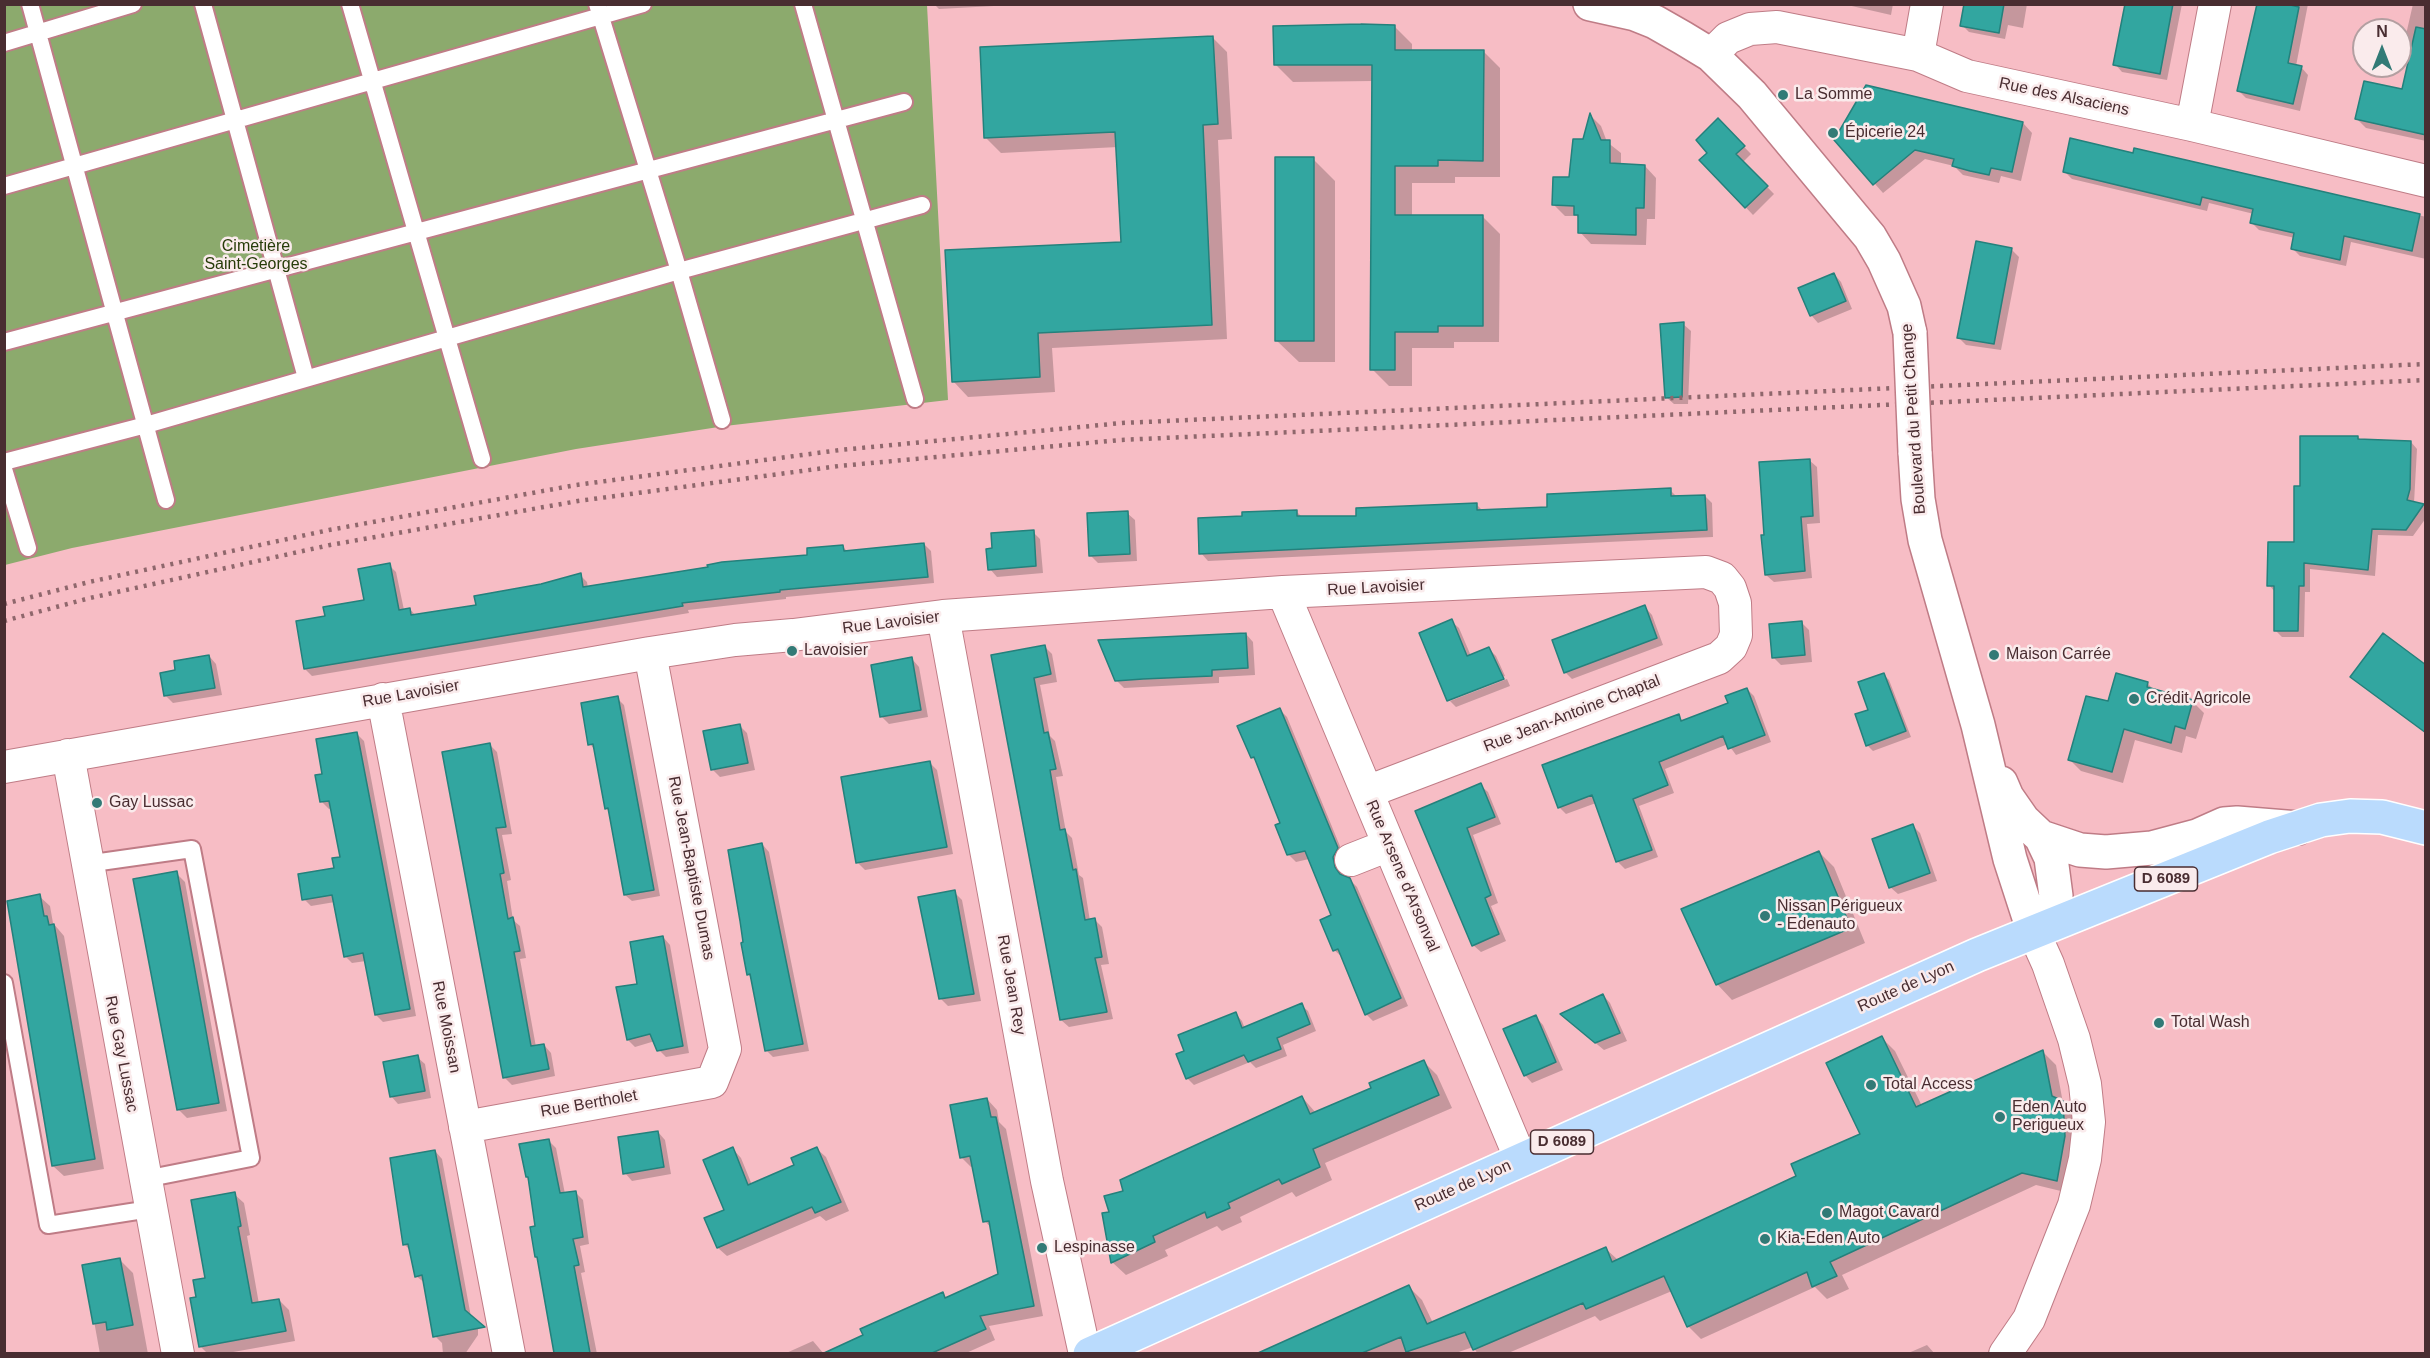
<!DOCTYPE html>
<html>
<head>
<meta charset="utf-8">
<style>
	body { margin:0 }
	#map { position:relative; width:2430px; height:1358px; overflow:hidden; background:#f7bdc5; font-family:Helvetica,sans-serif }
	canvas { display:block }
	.frame { position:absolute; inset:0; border:6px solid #492d31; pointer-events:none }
	.north { position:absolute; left:2352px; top:18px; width:60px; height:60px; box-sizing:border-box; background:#faebec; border:2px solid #b39fa1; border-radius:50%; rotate:0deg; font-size:16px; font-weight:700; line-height:24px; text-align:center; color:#492d31 }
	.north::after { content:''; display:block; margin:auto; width:21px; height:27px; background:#327a76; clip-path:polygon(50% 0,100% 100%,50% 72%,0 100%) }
</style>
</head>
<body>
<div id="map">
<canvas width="2430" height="1358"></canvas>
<div class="frame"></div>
<div class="north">N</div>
</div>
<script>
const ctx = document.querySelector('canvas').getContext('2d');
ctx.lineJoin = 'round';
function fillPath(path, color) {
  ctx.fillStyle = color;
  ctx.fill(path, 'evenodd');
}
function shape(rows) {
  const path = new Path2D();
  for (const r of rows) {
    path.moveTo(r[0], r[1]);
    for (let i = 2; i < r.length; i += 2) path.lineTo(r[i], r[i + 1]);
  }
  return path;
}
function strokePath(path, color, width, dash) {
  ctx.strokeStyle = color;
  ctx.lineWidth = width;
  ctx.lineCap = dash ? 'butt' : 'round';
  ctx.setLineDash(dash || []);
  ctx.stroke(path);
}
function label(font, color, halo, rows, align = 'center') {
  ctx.font = font + ' Helvetica,sans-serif';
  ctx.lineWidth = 5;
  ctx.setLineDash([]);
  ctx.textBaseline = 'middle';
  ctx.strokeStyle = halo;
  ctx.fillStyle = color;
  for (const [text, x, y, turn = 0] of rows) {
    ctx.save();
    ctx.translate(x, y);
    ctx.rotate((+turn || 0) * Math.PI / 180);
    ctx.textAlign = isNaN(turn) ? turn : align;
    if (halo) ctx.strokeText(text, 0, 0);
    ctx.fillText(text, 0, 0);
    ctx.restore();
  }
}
fillPath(shape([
	[5,5,927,5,948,400,725,426,576,449,72,548,5,565]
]), '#8caa6d');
fillPath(shape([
	[934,4,994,4,994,6,939,9],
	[1843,4,1893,4,1891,15],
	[1966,4,2027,4,2023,28,2008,25,2005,39,1969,32,1962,25],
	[2126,4,2182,4,2167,80,2122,72,2115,64],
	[2256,4,2308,4,2296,66,2301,67,2308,75,2300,111,2246,98,2239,91,2255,20],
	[2413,4,2426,4,2426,141,2366,128,2357,119,2403,91,2413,47,2405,39],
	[1395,27,1412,44,1412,51,1483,51,1500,68,1500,177,1455,177,1455,183,1412,183,1412,217,1483,217,1500,234,1499,342,1454,342,1454,348,1412,348,1412,386,1389,386,1372,369,1373,81,1293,82,1276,65],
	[1212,37,1227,52,1232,139,1218,140,1227,339,1052,348,1055,392,968,397,953,381,1123,243,1118,147,1001,153,986,138],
	[1591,116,1601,126,1607,142,1621,153,1621,165,1645,166,1656,178,1655,219,1647,219,1646,245,1591,244,1580,232,1580,219,1577,216,1565,216,1553,204,1570,178,1585,141],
	[1718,120,1751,154,1743,162,1774,194,1753,215,1701,160,1709,153],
	[2023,123,2032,133,2021,181,2001,176,1999,183,1963,175,1954,166,1925,159,1883,193,1836,140],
	[2135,155,2352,198,2426,217,2426,259,2351,242,2346,266,2300,256,2293,249,2295,238,2259,230,2252,223,2254,214,2209,203,2207,211,2072,179,2065,172],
	[1313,159,1335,181,1335,362,1299,362,1277,341],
	[2012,250,2019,257,2001,350,1966,345,1959,338],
	[1834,274,1841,282,1852,309,1818,323,1811,315],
	[1683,324,1691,331,1688,404,1674,404,1666,397],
	[2358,437,2361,440,2411,442,2417,449,2414,503,2426,507,2426,518,2413,536,2378,535,2375,576,2310,569,2310,592,2305,592,2304,637,2282,637,2275,630,2275,592,2269,585,2295,544,2302,488],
	[1809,460,1817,467,1820,523,1807,524,1812,578,1774,582,1766,575,1766,536],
	[1670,490,1678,498,1705,496,1712,503,1713,537,1208,561,1201,553,1243,518,1296,511,1303,518,1357,518,1476,504,1483,511,1549,508],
	[1127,513,1135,520,1137,561,1098,563,1090,555],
	[1033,532,1040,539,1043,573,997,577,990,569,993,549],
	[924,544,931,551,934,583,786,597,786,599,688,610,689,613,312,676,305,669,327,617,365,602,389,565,396,572,404,610,410,609,416,616,477,606,580,575,587,582,588,588,709,568,809,556,843,547,848,552],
	[1645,607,1652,615,1663,645,1572,679,1565,672],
	[1451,621,1459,628,1471,656,1489,649,1496,656,1505,676,1450,698,1450,701,1448,700],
	[1802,623,1809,630,1812,662,1781,665,1774,658],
	[1246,634,1253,642,1255,675,1219,677,1219,683,1124,688,1116,680],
	[1044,646,1052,654,1057,682,1040,685,1050,736,1055,741,1063,776,1056,777,1066,832,1072,838,1079,875,1083,878,1090,921,1095,920,1102,927,1109,964,1101,965,1113,1019,1069,1027,1061,1020,993,656],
	[209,656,216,664,222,695,173,703,166,696,177,671],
	[912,659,919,667,928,717,889,724,882,717],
	[2426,667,2426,733,2352,677],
	[1883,674,1889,680,1911,737,1873,751,1867,745,1870,710],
	[1507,679,1510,686,1456,707,1450,701],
	[2147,683,2155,691,2192,701,2204,713,2196,739,2186,736,2182,753,2135,740,2123,783,2081,771,2070,760],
	[1747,689,1754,696,1771,742,1736,755,1728,744,1665,769,1674,793,1639,806,1658,857,1625,869,1618,862,1596,803,1566,814,1559,807,1678,716,1684,722,1730,704],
	[617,698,624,705,660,896,632,901,625,895,610,811,606,808,595,750,590,744],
	[1279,709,1287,717,1344,856,1340,865,1341,876,1349,879,1357,887,1408,1006,1373,1021,1366,1014,1342,957,1334,950,1333,916,1309,859,1296,862,1288,854,1282,823,1258,763,1252,757],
	[740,726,747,733,755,770,720,777,713,770],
	[357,734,364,741,416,1016,383,1022,376,1015,366,961,352,963,345,956,335,902,311,906,304,899,336,869,342,858,332,808,329,809,322,802,324,775],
	[490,745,497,752,512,834,502,835,511,880,507,881,513,920,520,926,526,958,520,959,536,1047,544,1045,551,1053,555,1076,512,1085,505,1078],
	[930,763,937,770,953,854,865,870,857,862],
	[1480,785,1488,792,1501,824,1473,835,1498,903,1491,906,1506,941,1481,952,1473,945,1417,812],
	[1913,826,1920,833,1937,881,1898,894,1890,887],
	[762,844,769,852,809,1051,773,1057,766,1050,753,979,748,974,744,943],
	[1819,852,1834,867,1865,943,1732,1000,1717,984],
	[176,873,185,882,227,1111,187,1118,178,1109],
	[954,892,962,900,981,1001,948,1006,940,998],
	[39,896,50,906,53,923,64,936,104,1169,64,1176,53,1166],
	[663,937,670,945,689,1053,666,1057,659,1050,655,1041,635,1047,628,1040],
	[1603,995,1610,1003,1627,1041,1604,1050,1569,1021],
	[1301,1005,1308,1011,1316,1031,1283,1045,1287,1056,1256,1068,1250,1062,1194,1085,1187,1078,1236,1014,1242,1021,1245,1029],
	[1536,1017,1543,1025,1563,1070,1532,1083,1525,1075],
	[1882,1038,1895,1051,1922,1106,2043,1052,2056,1065,2063,1103,2075,1116,2069,1193,2036,1185,1842,1275,1849,1289,1827,1299,1815,1287,1701,1339,1688,1326,1672,1291,1600,1321,1595,1316,1506,1354,1478,1354,1473,1347,1453,1354,1261,1354,1409,1287,1422,1300,1433,1323,1606,1249,1618,1260,1798,1177,1862,1135],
	[417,1057,425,1064,431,1098,398,1104,391,1096],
	[1424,1062,1437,1075,1452,1108,1325,1163,1332,1180,1296,1197,1292,1192,1240,1217,1242,1222,1222,1231,1217,1226,1165,1250,1168,1256,1126,1275,1112,1262,1111,1213,1125,1192,1302,1097,1316,1113,1373,1089],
	[987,1099,997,1110,999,1122,1006,1129,1043,1316,989,1326,995,1340,964,1354,827,1354,942,1294,947,1298,1000,1275,992,1229,985,1221,974,1167,971,1167,961,1157],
	[658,1132,665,1140,671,1174,632,1181,625,1173],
	[549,1141,556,1148,565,1194,575,1192,583,1200,589,1244,580,1246,585,1272,581,1273,597,1354,555,1354,532,1228,537,1227,527,1176],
	[733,1149,741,1158,752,1185,796,1166,817,1149,826,1157,849,1211,826,1221,820,1216,727,1256,718,1248,706,1219,726,1211],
	[435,1151,442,1159,471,1317,478,1324,478,1335,465,1354,443,1354,442,1343,435,1336,425,1283,416,1276,411,1251,404,1244],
	[234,1194,244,1203,250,1235,247,1236,259,1304,279,1300,289,1310,295,1341,222,1354,208,1354,200,1346,197,1298,207,1279],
	[120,1260,133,1273,148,1354,100,1354,84,1266],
	[813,1341,824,1354,784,1354],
	[1927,1345,1935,1354,1906,1354]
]), '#0003');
const building = shape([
	[1964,4,2004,4,1999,33,1960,26,1964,4],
	[2125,4,2173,4,2160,74,2113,65,2125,4],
	[2257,4,2286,4,2299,7,2288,63,2302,66,2293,104,2237,91,2257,4],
	[1361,24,1395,25,1395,50,1484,50,1483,161,1438,160,1438,166,1395,166,1395,215,1483,215,1483,326,1438,326,1438,332,1395,332,1395,370,1370,370,1372,65,1274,65,1273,26,1361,24],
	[2416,27,2426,29,2426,135,2355,119,2364,81,2402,89,2416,27],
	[1213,36,1218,124,1203,125,1212,325,1038,333,1040,377,952,382,945,250,1121,242,1115,132,984,138,980,47,1213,36],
	[1866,85,2023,122,2012,172,1991,168,1989,175,1970,171,1952,166,1954,159,1915,150,1873,185,1834,140,1866,85],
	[1590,113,1601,140,1610,140,1610,163,1645,165,1644,208,1636,208,1636,235,1578,233,1578,215,1574,215,1574,206,1552,205,1553,177,1569,177,1573,139,1583,139,1590,113],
	[1718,118,1745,146,1736,154,1768,186,1745,208,1699,160,1707,153,1696,140,1718,118],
	[2070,138,2133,153,2134,148,2420,214,2412,251,2344,236,2340,260,2291,249,2294,233,2250,223,2253,209,2202,197,2200,205,2063,172,2070,138],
	[1275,157,1314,157,1314,341,1275,341,1275,157],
	[1976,241,2012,248,1994,344,1957,338,1976,241],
	[1834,273,1846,301,1810,316,1798,288,1834,273],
	[1684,322,1682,397,1665,398,1660,324,1684,322],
	[2300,436,2358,436,2358,439,2411,441,2410,489,2407,500,2424,504,2406,530,2372,529,2368,570,2304,563,2304,586,2299,586,2298,631,2274,631,2274,586,2267,586,2268,542,2294,542,2294,486,2300,486,2300,436],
	[1810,459,1813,516,1801,517,1805,571,1765,575,1761,535,1764,535,1759,462,1810,459],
	[1671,488,1671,496,1705,495,1707,530,1199,554,1198,518,1242,516,1242,512,1297,510,1297,516,1356,516,1356,508,1477,503,1477,510,1547,507,1547,494,1549,494,1671,488],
	[1128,511,1130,554,1089,556,1087,513,1128,511],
	[1034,530,1036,566,988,570,986,549,992,548,991,533,1034,530],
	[924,543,928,577,780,590,780,592,682,603,683,606,304,669,296,621,325,616,323,607,364,600,358,569,390,563,399,610,410,608,411,615,476,605,474,596,541,584,581,573,583,587,708,567,707,565,722,562,807,555,807,548,843,545,844,551,924,543],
	[1645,605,1657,638,1564,673,1552,640,1645,605],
	[1452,619,1467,656,1489,647,1504,679,1447,701,1419,633,1452,619],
	[1802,621,1805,655,1772,658,1769,624,1802,621],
	[1246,633,1248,668,1212,670,1212,676,1143,679,1115,681,1098,640,1246,633],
	[2383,633,2426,665,2426,733,2350,677,2383,633],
	[1045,645,1051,674,1034,678,1044,733,1048,732,1056,769,1050,770,1060,830,1065,829,1073,870,1076,869,1085,920,1095,918,1102,957,1095,958,1107,1012,1060,1020,991,655,1045,645],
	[209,655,215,688,164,696,160,673,175,670,174,661,209,655],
	[912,657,921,710,880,717,871,665,912,657],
	[1884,673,1906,731,1866,746,1855,714,1868,710,1858,682,1884,673],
	[2116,673,2148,682,2147,687,2193,700,2185,729,2175,726,2171,743,2124,729,2112,772,2068,760,2086,696,2108,701,2116,673],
	[1747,688,1765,735,1728,749,1723,736,1659,762,1668,785,1633,799,1652,850,1616,862,1592,795,1558,808,1542,765,1679,714,1681,721,1728,703,1725,696,1747,688],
	[618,696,654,890,624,895,608,808,605,809,593,744,588,745,581,703,618,696],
	[1280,708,1338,848,1333,857,1335,867,1340,874,1350,878,1401,998,1365,1015,1338,949,1333,951,1320,920,1331,915,1305,851,1287,855,1275,825,1280,823,1254,757,1251,758,1237,726,1280,708],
	[740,724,748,763,711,770,703,731,740,724],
	[357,732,410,1009,375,1015,363,953,344,957,332,895,302,900,298,874,334,868,332,858,340,857,329,801,320,802,315,775,322,774,316,739,357,732],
	[490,743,506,827,496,828,504,873,500,874,508,919,513,917,520,951,514,952,531,1046,544,1044,549,1069,503,1078,442,752,490,743],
	[930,761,947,847,856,863,841,777,930,761],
	[1481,783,1495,817,1467,828,1491,895,1485,898,1499,934,1472,946,1415,811,1481,783],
	[1913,824,1930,873,1889,888,1872,839,1913,824],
	[762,843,803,1044,765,1051,750,974,747,975,741,943,743,942,740,921,728,850,762,843],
	[1819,851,1851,928,1716,985,1681,909,1819,851],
	[177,871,219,1103,177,1110,133,879,177,871],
	[955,890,974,994,939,999,918,897,955,890],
	[40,894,44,916,47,916,49,925,54,924,95,1159,52,1166,7,901,40,894],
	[663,936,683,1046,657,1051,650,1034,627,1040,616,987,637,984,630,942,663,936],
	[1603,994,1620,1033,1595,1043,1560,1014,1603,994],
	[1302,1003,1310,1024,1277,1038,1281,1049,1248,1062,1244,1055,1186,1079,1176,1054,1184,1051,1178,1035,1236,1012,1242,1028,1302,1003],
	[1536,1015,1556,1062,1524,1076,1503,1029,1536,1015],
	[1882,1036,1916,1107,2043,1050,2052,1096,2063,1101,2065,1136,2057,1181,2022,1173,1830,1262,1837,1276,1812,1287,1807,1272,1687,1327,1664,1276,1586,1309,1583,1303,1473,1350,1465,1332,1406,1352,1401,1337,1362,1353,1258,1353,1409,1285,1427,1324,1606,1247,1612,1262,1796,1176,1791,1164,1860,1134,1826,1063,1882,1036],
	[418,1055,425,1091,390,1097,383,1062,418,1055],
	[1424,1060,1439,1095,1313,1149,1320,1167,1282,1184,1279,1179,1228,1203,1230,1208,1207,1218,1205,1212,1153,1236,1155,1242,1111,1263,1102,1213,1109,1212,1104,1196,1123,1191,1120,1180,1302,1096,1310,1114,1371,1088,1369,1083,1424,1060],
	[987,1098,991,1117,996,1117,1034,1306,980,1316,986,1329,932,1353,824,1353,863,1335,860,1329,943,1292,945,1298,998,1274,989,1221,983,1222,970,1156,960,1158,950,1105,987,1098],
	[658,1131,664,1167,623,1174,618,1137,658,1131],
	[549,1139,560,1193,576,1191,583,1237,573,1239,579,1265,574,1266,590,1353,554,1353,537,1257,535,1257,530,1227,535,1226,528,1177,526,1177,519,1144,549,1139],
	[733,1147,748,1185,794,1165,791,1158,817,1147,841,1202,815,1213,812,1207,717,1248,704,1218,724,1210,703,1160,733,1147],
	[435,1150,465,1310,485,1327,433,1337,422,1275,415,1277,408,1244,403,1245,390,1158,435,1150],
	[235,1192,241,1226,238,1227,252,1303,279,1299,286,1331,199,1347,190,1298,196,1297,193,1280,205,1278,191,1200,235,1192],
	[120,1258,133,1325,107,1330,106,1322,93,1324,82,1265,120,1258]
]);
fillPath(building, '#32a6a0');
strokePath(building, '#24817c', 1.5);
const service = shape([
	[30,4,166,500],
	[203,4,306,378],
	[350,4,482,459],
	[597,4,679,271,722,420],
	[803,4,915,399],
	[4,43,133,4],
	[4,186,643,4],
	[4,342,904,102],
	[4,462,146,425,679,271,922,205],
	[4,469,28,548],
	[86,864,192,849,251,1158,145,1179],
	[4,983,48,1225,150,1209]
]);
const minor = shape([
	[1711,55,1728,38,1750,29,1777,27,1918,55,1967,76,2192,125,2426,181],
	[1918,55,1927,4],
	[2192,125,2215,4],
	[1283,592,1521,1160],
	[943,616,1047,1181,1085,1354],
	[383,699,509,1354],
	[68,755,178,1354],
	[4,767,650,653,735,640,793,635,943,616,1283,592,1706,572,1722,578,1730,588,1735,603,1736,635,1731,647,1719,658,1367,792],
	[1351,860,1389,845],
	[465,1127,712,1082,725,1049,650,653],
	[2005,1354,2029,1319,2074,1205,2085,1159,2089,1122,2085,1084,2074,1039,2048,964,2034,933]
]);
const secondary = shape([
	[1590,4,1635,14,1655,22,1683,38,1711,55,1752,95,1870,237,1884,261,1904,306,1910,333],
	[1915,452,1918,499,1925,540,1978,725,2010,859,2034,933],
	[2001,783,2007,797,2023,820,2041,837,2080,850,2106,852,2152,848,2197,836,2224,824,2237,823,2298,828],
	[2034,933,2052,910,2056,896,2051,858,2041,837]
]);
const primary = shape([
	[1090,1354,1977,955,2269,837,2321,820,2350,816,2382,817,2426,828]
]);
strokePath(service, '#bf7c86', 20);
strokePath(minor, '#bf7c86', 34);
strokePath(secondary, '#bf7c86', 36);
strokePath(primary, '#fff', 36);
strokePath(service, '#fff', 16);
strokePath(minor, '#fff', 32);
strokePath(secondary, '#fff', 33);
strokePath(primary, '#badbfd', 33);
strokePath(shape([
	[4,604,89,582,329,530,576,485,840,450,1122,423,2426,364],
	[4,621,90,598,330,545,578,501,839,466,1120,440,2426,380]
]), '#8f676c', 4.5, [3, 6]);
const secondaryBridge = shape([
	[1910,333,1915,452]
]);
strokePath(secondaryBridge, '#bf7c86', 36, []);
strokePath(secondaryBridge, '#fff', 33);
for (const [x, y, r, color] of [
	[1783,95,6,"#327a76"],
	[1833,133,6,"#327a76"],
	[792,651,6,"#327a76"],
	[1994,655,6,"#327a76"],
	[2134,699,6,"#327a76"],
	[97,803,6,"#327a76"],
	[1765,916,6,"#327a76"],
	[2159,1023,6,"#327a76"],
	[1871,1085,6,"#327a76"],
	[2000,1117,6,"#327a76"],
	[1827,1213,6,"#327a76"],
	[1765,1239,6,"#327a76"],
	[1042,1248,6,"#327a76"]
]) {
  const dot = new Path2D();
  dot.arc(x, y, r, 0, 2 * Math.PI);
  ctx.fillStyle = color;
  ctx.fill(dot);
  strokePath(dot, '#faebec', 2);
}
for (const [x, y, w] of [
	[2166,879,63],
	[1562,1142,63]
]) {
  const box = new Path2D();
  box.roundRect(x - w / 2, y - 12, w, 24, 4.5);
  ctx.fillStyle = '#faebec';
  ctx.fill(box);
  strokePath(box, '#492d31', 1.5);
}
label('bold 15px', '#492d31', null, [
	["D 6089",2166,879],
	["D 6089",1562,1142]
]);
label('16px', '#492d31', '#faebec', [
	["La Somme",1795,95],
	["Épicerie 24",1845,133],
	["Lavoisier",804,651],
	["Maison Carrée",2006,655],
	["Crédit Agricole",2146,699],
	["Gay Lussac",109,803],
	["Nissan Périgueux",1777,907],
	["- Edenauto",1777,925],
	["Total Wash",2171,1023],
	["Total Access",1883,1085],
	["Eden Auto",2012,1108],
	["Perigueux",2012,1126],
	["Magot Cavard",1839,1213],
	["Kia-Eden Auto",1777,1239],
	["Lespinasse",1054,1248]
], 'left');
label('16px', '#492d31', '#faebec', [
	["Rue des Alsaciens",2064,97,12],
	["Boulevard du Petit Change",1914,419,-94],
	["Rue Lavoisier",1376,588,-3],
	["Rue Lavoisier",891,623,-7],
	["Rue Lavoisier",411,694,-10],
	["Rue Jean-Antoine Chaptal",1572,714,-21],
	["Rue Jean-Baptiste Dumas",691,868,79],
	["Rue Arsene d'Arsonval",1402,876,67],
	["Rue Jean Rey",1011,985,80],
	["Route de Lyon",1906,987,-24],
	["Rue Moissan",446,1027,79],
	["Rue Gay Lussac",121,1054,79],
	["Rue Bertholet",589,1104,-10],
	["Route de Lyon",1463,1186,-24]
]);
label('16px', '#273c09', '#faebec', [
	["Cimetière",256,247],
	["Saint-Georges",256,265]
]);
</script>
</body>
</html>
